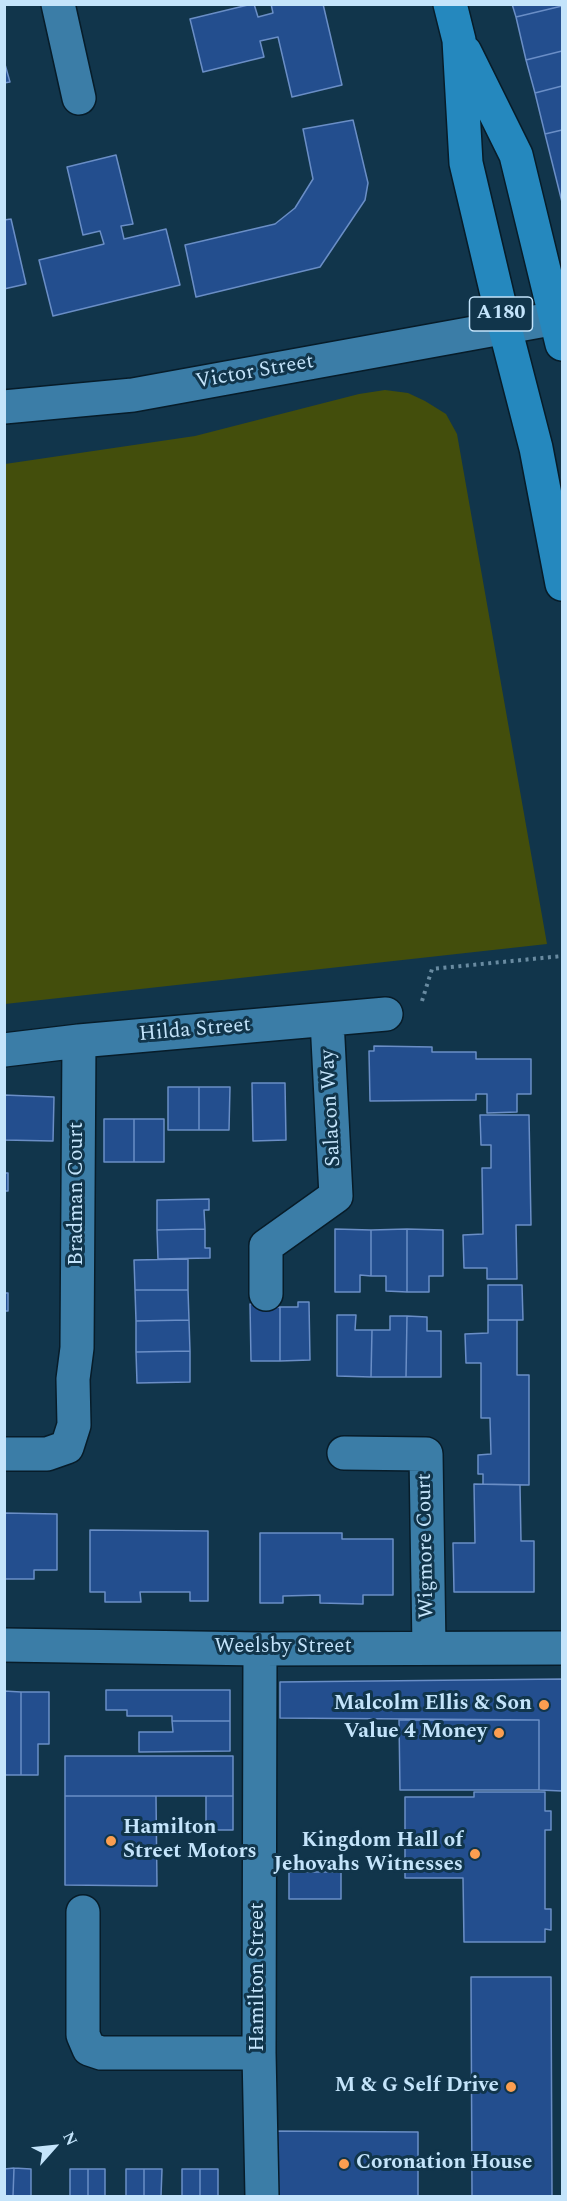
<!DOCTYPE html>
<html>
<head>
<meta charset="utf-8">
<style>
	body { margin:0 }
	#map { position:relative; width:567px; height:2201px; overflow:hidden; background:#11354b; font-family:Spectral,serif }
	canvas { display:block }
	.frame { position:absolute; inset:0; border:6px solid #c4e4fb; pointer-events:none }
	.north { position:absolute; left:24px; top:2117px; width:60px; height:60px; -webkit-text-stroke:4px #11354b; paint-order:stroke; rotate:63deg; font-size:16px; font-weight:700; line-height:24px; text-align:center; color:#c4e4fb }
	.north::after { content:''; display:block; margin:auto; width:21px; height:27px; background:#c4e4fb; clip-path:polygon(50% 0,100% 100%,50% 72%,0 100%) }
</style>
</head>
<body>
<div id="map">
<canvas width="567" height="2201"></canvas>
<div class="frame"></div>
<div class="north">N</div>
</div>
<script>
const ctx = document.querySelector('canvas').getContext('2d');
ctx.lineJoin = 'round';
function fillPath(path, color) {
  ctx.fillStyle = color;
  ctx.fill(path, 'evenodd');
}
function shape(rows) {
  const path = new Path2D();
  for (const r of rows) {
    path.moveTo(r[0], r[1]);
    for (let i = 2; i < r.length; i += 2) path.lineTo(r[i], r[i + 1]);
  }
  return path;
}
function strokePath(path, color, width, dash) {
  ctx.strokeStyle = color;
  ctx.lineWidth = width;
  ctx.lineCap = dash ? 'butt' : 'round';
  ctx.setLineDash(dash || []);
  ctx.stroke(path);
}
function label(font, color, halo, rows, align = 'center') {
  ctx.font = font + ' Spectral,serif';
  ctx.lineWidth = 6;
  ctx.setLineDash([]);
  ctx.textBaseline = 'middle';
  ctx.strokeStyle = halo;
  ctx.fillStyle = color;
  for (const [text, x, y, turn = 0] of rows) {
    ctx.save();
    ctx.translate(x, y);
    ctx.rotate((+turn || 0) * Math.PI / 180);
    ctx.textAlign = isNaN(turn) ? turn : align;
    if (halo) ctx.strokeText(text, 0, 0);
    ctx.fillText(text, 0, 0);
    ctx.restore();
  }
}
fillPath(shape([
	[385,390,408,393,425,401,446,414,457,434,547,944,5,1004,5,464,195,436,359,394]
]), '#434e0c');
const building = shape([
	[252,4,254,4,258,17,273,13,271,4,323,4,342,85,292,97,278,37,260,41,264,57,203,72,190,19,252,4],
	[512,4,562,4,562,6,516,17,512,4],
	[562,6,562,51,526,60,516,17,562,6],
	[562,51,562,86,535,93,526,60,562,51],
	[4,61,10,82,4,83,4,61],
	[562,86,562,130,545,134,535,93,562,86],
	[353,120,368,183,365,200,320,267,196,297,185,245,275,224,295,208,313,179,303,129,353,120],
	[562,130,562,202,545,134,562,130],
	[116,155,133,224,121,226,124,239,166,229,180,285,53,316,39,260,104,244,100,231,83,235,67,167,116,155],
	[11,219,26,284,4,289,4,220,11,219],
	[374,1046,432,1047,432,1052,476,1052,476,1059,531,1059,531,1094,517,1094,517,1112,487,1113,487,1094,476,1094,476,1100,370,1101,369,1051,374,1051,374,1046],
	[252,1083,285,1083,286,1140,253,1141,252,1083],
	[168,1087,199,1087,199,1130,168,1130,168,1087],
	[199,1087,230,1087,229,1130,199,1130,199,1087],
	[4,1095,54,1097,53,1141,4,1140,4,1095],
	[480,1115,529,1115,531,1225,516,1225,517,1279,487,1279,487,1268,464,1268,463,1235,483,1234,482,1168,491,1168,491,1145,481,1145,480,1115],
	[104,1119,134,1119,134,1162,104,1162,104,1119],
	[134,1119,164,1119,164,1162,134,1162,134,1119],
	[4,1173,8,1173,8,1191,4,1191,4,1173],
	[209,1199,209,1210,204,1210,205,1229,157,1230,157,1200,209,1199],
	[205,1229,205,1248,210,1248,210,1258,158,1259,157,1230,205,1229],
	[335,1229,371,1230,371,1276,360,1275,360,1292,335,1292,335,1229],
	[407,1229,443,1230,443,1276,429,1276,429,1292,407,1292,407,1229],
	[407,1229,407,1292,386,1291,386,1276,371,1276,371,1230,407,1229],
	[188,1259,188,1290,135,1290,134,1260,188,1259],
	[488,1285,522,1285,523,1320,488,1320,488,1285],
	[135,1290,188,1290,189,1320,136,1321,135,1290],
	[4,1293,8,1293,8,1311,4,1311,4,1293],
	[298,1302,309,1302,310,1360,280,1361,280,1307,298,1307,298,1302],
	[250,1304,265,1304,265,1307,280,1307,280,1361,251,1361,250,1304],
	[337,1315,356,1315,355,1330,372,1330,371,1377,337,1376,337,1315],
	[390,1316,407,1316,406,1377,371,1377,372,1330,390,1330,390,1316],
	[407,1316,427,1317,427,1331,441,1331,441,1377,406,1377,407,1316],
	[189,1320,190,1351,136,1352,136,1321,189,1320],
	[488,1320,517,1320,517,1375,529,1375,529,1485,483,1484,483,1474,478,1474,478,1455,491,1454,490,1418,481,1418,481,1363,466,1363,465,1334,488,1333,488,1320],
	[190,1351,190,1382,137,1383,136,1352,190,1351],
	[474,1484,520,1485,521,1541,534,1541,534,1592,454,1592,453,1543,475,1543,474,1484],
	[4,1513,57,1514,57,1570,34,1570,34,1579,4,1579,4,1513],
	[90,1530,208,1531,208,1601,190,1601,190,1592,140,1592,141,1602,105,1602,105,1592,90,1592,90,1530],
	[260,1533,342,1533,342,1539,393,1539,393,1595,363,1595,363,1604,320,1603,320,1595,283,1596,283,1603,260,1603,260,1533],
	[562,1679,562,1791,539,1790,539,1720,280,1718,280,1682,562,1679],
	[106,1690,230,1690,230,1721,172,1721,172,1716,127,1716,127,1710,106,1710,106,1690],
	[4,1691,21,1692,21,1775,4,1775,4,1691],
	[21,1692,49,1692,49,1744,38,1744,38,1775,21,1775,21,1692],
	[399,1720,539,1720,539,1790,400,1790,399,1720],
	[172,1721,230,1721,230,1751,139,1752,139,1732,173,1732,172,1721],
	[65,1756,233,1756,233,1796,65,1796,65,1756],
	[474,1792,545,1792,545,1811,551,1811,551,1830,545,1830,545,1909,551,1909,551,1930,545,1929,545,1942,464,1942,463,1878,405,1878,405,1797,474,1797,474,1792],
	[65,1796,156,1796,157,1886,65,1885,65,1796],
	[206,1796,233,1796,233,1830,206,1830,206,1796],
	[289,1872,341,1872,341,1899,289,1899,289,1872],
	[471,1977,551,1977,552,2196,472,2196,471,1977],
	[270,2131,418,2132,418,2196,270,2196,270,2131],
	[14,2168,13,2196,4,2196,4,2169,14,2168],
	[14,2168,31,2169,31,2196,13,2196,14,2168],
	[70,2169,88,2169,88,2196,70,2196,70,2169],
	[88,2169,105,2169,105,2196,88,2196,88,2169],
	[126,2169,144,2169,144,2196,126,2196,126,2169],
	[144,2169,162,2169,161,2196,144,2196,144,2169],
	[182,2169,200,2169,200,2196,182,2196,182,2169],
	[200,2169,218,2169,218,2196,200,2196,200,2169]
]);
fillPath(building, '#234e8e');
strokePath(building, '#6a8ec6', 1.5);
const minor = shape([
	[58,4,79,98],
	[4,407,133,395,562,317],
	[4,1050,79,1041,386,1014],
	[266,1294,266,1246,336,1196,327,1020],
	[344,1453,426,1454,429,1648],
	[4,1454,47,1454,67,1447,74,1425,73,1379,77,1348,79,1041],
	[4,1645,260,1649,562,1648],
	[260,1649,259,2053,262,2196],
	[83,1912,83,2035,89,2049,101,2053,259,2053]
]);
const major = shape([
	[450,4,459,40,466,163,505,328,536,448,562,584],
	[465,52,516,155,562,344]
]);
strokePath(minor, '#071c29', 36);
strokePath(major, '#071c29', 36);
strokePath(shape([
	[422,1001,432,969,562,956]
]), '#698ba1', 4, [3, 4.5]);
strokePath(minor, '#3b7da7', 33);
strokePath(major, '#2588be', 33);
for (const [x, y, r, color] of [
	[544,1705,6,"#fb9e50"],
	[499,1733,6,"#fb9e50"],
	[111,1841,6,"#fb9e50"],
	[475,1854,6,"#fb9e50"],
	[511,2087,6,"#fb9e50"],
	[344,2164,6,"#fb9e50"]
]) {
  const dot = new Path2D();
  dot.arc(x, y, r, 0, 2 * Math.PI);
  ctx.fillStyle = color;
  ctx.fill(dot);
  strokePath(dot, '#11354b', 2);
}
for (const [x, y, w] of [
	[501,314,63]
]) {
  const box = new Path2D();
  box.roundRect(x - w / 2, y - 17, w, 34, 4.5);
  ctx.fillStyle = '#11354b';
  ctx.fill(box);
  strokePath(box, '#c4e4fb', 1.5);
}
label('bold 20px', '#c4e4fb', null, [
	["A180",501,314]
]);
label('21px', '#c4e4fb', '#11354b', [
	["Victor Street",255,373,-10],
	["Hilda Street",195,1031,-5],
	["Salacon Way",332,1108,-93],
	["Bradman Court",78,1194,-90],
	["Wigmore Court",427,1546,-91],
	["Weelsby Street",283,1648],
	["Hamilton Street",259,1977,-90]
]);
label('bold 21px', '#c4e4fb', '#11354b', [
	["Malcolm Ellis & Son",532,1705],
	["Value 4 Money",487,1733],
	["Hamilton",123,1829,"left"],
	["Street Motors",123,1853,"left"],
	["Kingdom Hall of",463,1842],
	["Jehovahs Witnesses",463,1866],
	["M & G Self Drive",499,2087],
	["Coronation House",356,2164,"left"]
], 'right');
</script>
</body>
</html>
